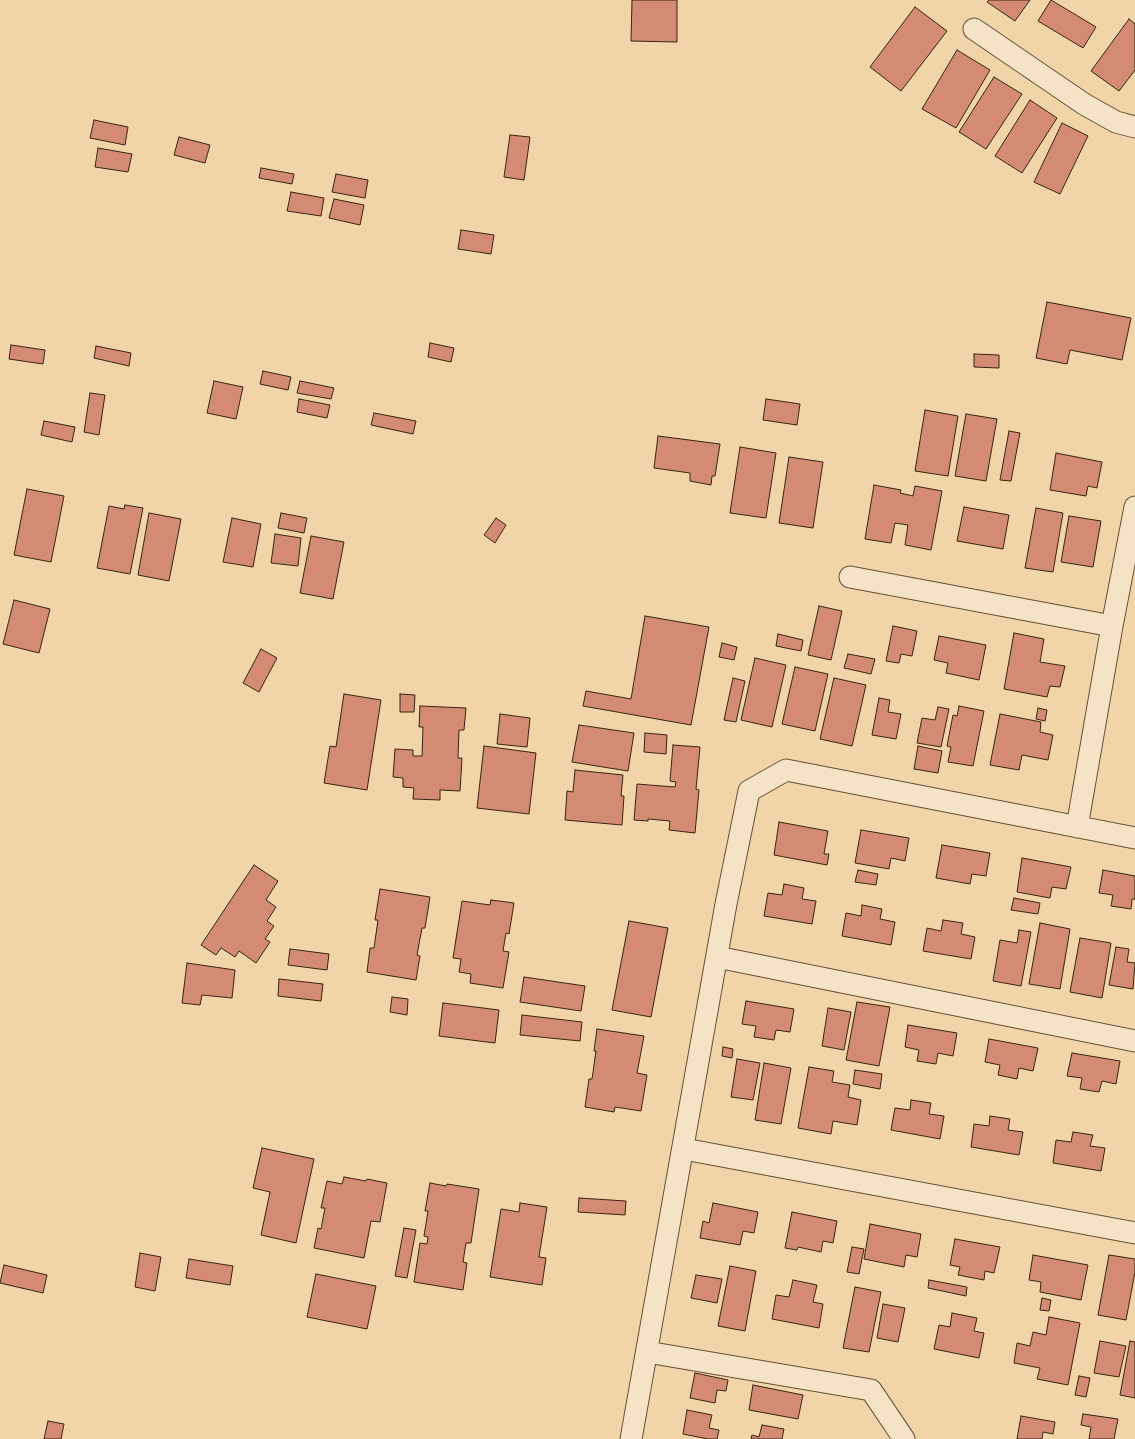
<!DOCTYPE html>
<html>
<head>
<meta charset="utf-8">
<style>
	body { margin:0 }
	canvas { display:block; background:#f1d4a7 }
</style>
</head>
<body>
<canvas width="1135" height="1439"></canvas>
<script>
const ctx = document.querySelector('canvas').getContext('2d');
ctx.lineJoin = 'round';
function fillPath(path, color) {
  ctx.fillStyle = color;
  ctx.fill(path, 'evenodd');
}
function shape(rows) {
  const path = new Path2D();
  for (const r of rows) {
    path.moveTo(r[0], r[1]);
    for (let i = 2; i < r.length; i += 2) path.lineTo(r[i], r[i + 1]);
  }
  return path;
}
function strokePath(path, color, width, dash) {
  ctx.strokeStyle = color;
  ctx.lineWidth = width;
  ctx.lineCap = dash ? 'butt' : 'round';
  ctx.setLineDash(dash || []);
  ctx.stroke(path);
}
const building = shape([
	[632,0,677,0,677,42,631,41,632,0],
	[989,0,1030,0,1015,21,987,2,989,0],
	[1051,0,1096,27,1083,48,1038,21,1051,0],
	[915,7,947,31,901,91,870,67,915,7],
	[1129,19,1135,24,1135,70,1119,91,1091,71,1129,19],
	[957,50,990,70,956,128,922,109,957,50],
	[994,77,1022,94,986,149,959,132,994,77],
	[1030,100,1057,118,1022,173,995,156,1030,100],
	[94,120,128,127,125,145,90,138,94,120],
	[1062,123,1088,136,1060,194,1034,182,1062,123],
	[510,135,530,137,524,180,504,177,510,135],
	[179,137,210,145,205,163,174,155,179,137],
	[98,148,132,154,128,172,95,167,98,148],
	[261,168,294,174,292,184,259,178,261,168],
	[336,174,368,180,365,198,332,192,336,174],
	[291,192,324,198,321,216,287,211,291,192],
	[334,199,364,205,360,225,329,218,334,199],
	[461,230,494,235,491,254,458,249,461,230],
	[1047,302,1131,318,1122,360,1070,350,1067,364,1036,358,1047,302],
	[430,343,454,348,451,362,428,357,430,343],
	[11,345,45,350,43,364,9,359,11,345],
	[96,346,131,353,129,366,94,358,96,346],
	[974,354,999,355,999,368,974,367,974,354],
	[263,371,291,377,288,390,260,384,263,371],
	[214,381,243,387,236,419,207,413,214,381],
	[300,381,334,388,331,399,297,393,300,381],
	[90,393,105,395,99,435,84,432,90,393],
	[299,399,330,405,327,418,297,412,299,399],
	[766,399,800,404,797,425,763,420,766,399],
	[925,410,958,416,948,476,915,471,925,410],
	[374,413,416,421,413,434,371,425,374,413],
	[966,414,997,419,986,481,955,476,966,414],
	[44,421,75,427,72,442,41,435,44,421],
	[1009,431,1020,433,1011,481,1000,480,1009,431],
	[658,436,720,444,715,476,712,476,711,485,690,481,690,473,654,468,658,436],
	[740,447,776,453,766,518,730,513,740,447],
	[1056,453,1102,462,1097,488,1088,486,1086,496,1050,490,1056,453],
	[789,457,823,462,813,528,779,523,789,457],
	[874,485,901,490,900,493,913,496,915,486,942,491,931,550,905,545,908,525,895,523,891,543,865,539,874,485],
	[27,489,64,496,51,562,14,555,27,489],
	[125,505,143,508,130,574,97,568,109,506,124,509,125,505],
	[964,507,1009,515,1003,549,957,541,964,507],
	[1036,508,1063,513,1053,572,1025,568,1036,508],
	[149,513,181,519,169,581,138,575,149,513],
	[281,513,307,518,304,533,278,528,281,513],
	[1069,516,1101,521,1093,567,1061,562,1069,516],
	[232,518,261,524,253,567,223,562,232,518],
	[496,518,506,525,495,543,484,535,496,518],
	[275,534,301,538,298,566,271,563,275,534],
	[311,536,344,542,333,599,300,593,311,536],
	[14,600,50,609,39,653,3,644,14,600],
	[819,606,842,611,831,660,808,655,819,606],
	[645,616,709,627,691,725,583,706,586,691,631,699,645,616],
	[893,626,917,631,912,656,901,654,899,663,886,661,893,626],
	[1014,633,1044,639,1040,662,1065,666,1060,687,1050,686,1047,697,1004,689,1014,633],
	[778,634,803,640,801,651,776,646,778,634],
	[939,636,986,645,979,680,946,673,948,663,934,660,939,636],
	[722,643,737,647,734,660,719,657,722,643],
	[261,649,277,658,259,692,243,683,261,649],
	[848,654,875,659,871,674,844,668,848,654],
	[755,658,786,665,772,727,741,720,755,658],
	[795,667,828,674,815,731,782,724,795,667],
	[733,678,745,681,736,722,724,720,733,678],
	[834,678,866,685,852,746,820,739,834,678],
	[344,694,381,700,367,790,324,783,330,746,336,747,344,694],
	[400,694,415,695,414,712,400,712,400,694],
	[879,698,890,700,888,712,901,714,896,739,872,735,879,698],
	[420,706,466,708,464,730,459,730,458,758,462,758,460,791,440,790,440,800,413,799,414,788,403,787,403,778,393,777,395,749,413,750,413,756,422,756,423,727,419,727,420,706],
	[959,706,984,711,973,766,948,762,951,747,947,746,953,715,957,716,959,706],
	[938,707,949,709,941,747,917,743,922,718,935,720,938,707],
	[1038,708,1047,710,1045,721,1036,719,1038,708],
	[500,714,530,718,527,747,497,744,500,714],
	[1000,714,1041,722,1040,732,1053,735,1048,760,1022,755,1019,770,990,765,1000,714],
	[579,725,634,733,628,771,572,762,579,725],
	[645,733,667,735,666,754,644,752,645,733],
	[673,745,700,747,696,789,699,790,695,833,669,830,670,821,648,819,648,821,634,820,637,784,675,787,676,782,670,781,673,745],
	[484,746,536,753,529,814,477,808,484,746],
	[918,746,942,751,938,773,914,769,918,746],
	[575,770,623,775,621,796,624,796,622,825,565,820,567,791,573,792,575,770],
	[779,822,828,831,824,854,829,854,827,865,774,855,779,822],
	[861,830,909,838,905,861,891,858,889,869,855,863,861,830],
	[942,845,990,853,986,876,972,874,970,884,936,878,942,845],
	[1022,858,1071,867,1066,889,1052,887,1050,898,1017,892,1022,858],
	[254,865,278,881,266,900,276,907,267,921,274,926,265,939,270,942,256,963,239,951,235,957,221,948,216,955,201,945,254,865],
	[858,870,878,874,876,885,855,882,858,870],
	[1103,870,1135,876,1135,899,1132,899,1131,909,1111,906,1113,895,1099,893,1103,870],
	[784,884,804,888,802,899,816,901,812,924,764,916,768,893,782,895,784,884],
	[380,889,430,897,425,928,422,928,417,955,420,956,416,980,367,972,370,948,374,948,378,920,375,920,380,889],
	[1014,898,1040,903,1038,914,1011,910,1014,898],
	[491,900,514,903,509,934,506,933,503,951,509,952,503,988,470,983,471,974,459,972,461,959,453,958,462,901,490,905,491,900],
	[862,905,882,909,880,919,895,922,891,945,842,936,846,913,861,916,862,905],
	[943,920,963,923,961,934,975,937,971,959,923,951,927,928,941,931,943,920],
	[629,921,668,928,651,1017,612,1010,629,921],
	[1040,923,1070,929,1060,989,1029,984,1040,923],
	[1019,930,1031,932,1021,986,993,981,1000,940,1017,943,1019,930],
	[1080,938,1111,943,1102,998,1070,992,1080,938],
	[1116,947,1129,949,1127,962,1135,963,1133,989,1109,985,1116,947],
	[290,949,329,954,327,970,288,965,290,949],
	[187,963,235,970,232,998,202,995,200,1005,182,1003,187,963],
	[524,977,585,986,581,1011,520,1002,524,977],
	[279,979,323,984,321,1001,278,996,279,979],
	[392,997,408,999,407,1015,390,1012,392,997],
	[746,1001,794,1009,790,1032,776,1030,774,1040,754,1037,756,1026,742,1024,746,1001],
	[857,1002,890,1007,879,1066,846,1060,857,1002],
	[443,1003,499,1010,495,1043,439,1036,443,1003],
	[828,1008,851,1012,844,1050,822,1046,828,1008],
	[522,1015,582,1022,580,1041,520,1035,522,1015],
	[908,1025,957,1033,953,1056,938,1053,936,1064,917,1061,919,1050,905,1047,908,1025],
	[597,1029,644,1036,637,1073,647,1075,641,1111,615,1107,614,1112,585,1107,589,1079,592,1079,596,1051,594,1051,597,1029],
	[989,1039,1038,1048,1033,1071,1019,1068,1017,1079,998,1075,1000,1065,985,1062,989,1039],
	[723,1047,733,1049,732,1058,722,1056,723,1047],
	[1072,1053,1120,1061,1116,1084,1102,1081,1099,1092,1080,1089,1082,1078,1067,1076,1072,1053],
	[737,1059,760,1063,753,1100,731,1097,737,1059],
	[764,1063,791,1068,781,1124,755,1120,764,1063],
	[809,1067,834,1071,832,1082,850,1085,848,1097,861,1100,857,1125,833,1121,831,1134,798,1128,809,1067],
	[855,1070,882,1074,880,1089,853,1084,855,1070],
	[911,1100,931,1103,929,1114,944,1116,940,1139,891,1130,895,1108,910,1110,911,1100],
	[990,1116,1010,1119,1008,1130,1023,1132,1019,1155,971,1147,974,1124,989,1126,990,1116],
	[1073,1132,1093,1135,1090,1146,1105,1148,1101,1171,1053,1163,1056,1140,1071,1142,1073,1132],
	[262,1148,314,1159,296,1243,261,1235,270,1192,253,1188,262,1148],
	[344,1177,366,1181,367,1179,387,1183,380,1222,371,1221,364,1258,314,1248,318,1228,321,1229,325,1208,321,1208,327,1181,342,1184,344,1177],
	[430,1183,446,1186,447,1184,479,1189,471,1243,466,1243,463,1262,467,1263,463,1290,414,1282,420,1243,427,1244,428,1237,424,1236,428,1211,425,1211,430,1183],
	[579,1198,626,1201,625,1215,578,1212,579,1198],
	[520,1203,547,1207,539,1257,546,1258,542,1285,490,1277,501,1209,519,1212,520,1203],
	[713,1203,758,1212,754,1233,743,1231,740,1245,700,1238,703,1221,709,1223,713,1203],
	[792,1212,837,1221,833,1243,823,1241,821,1252,798,1247,797,1250,785,1248,792,1212],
	[870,1224,921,1234,917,1257,906,1255,904,1267,864,1259,870,1224],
	[404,1228,416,1230,407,1278,395,1276,404,1228],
	[955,1239,1000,1247,994,1273,985,1271,984,1280,958,1275,960,1267,950,1265,955,1239],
	[852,1247,864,1249,859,1274,847,1272,852,1247],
	[140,1253,161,1257,155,1291,135,1287,140,1253],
	[1033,1255,1088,1265,1081,1300,1040,1292,1041,1282,1029,1280,1033,1255],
	[1109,1255,1135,1259,1135,1272,1126,1320,1098,1315,1109,1255],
	[189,1259,233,1266,230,1285,186,1278,189,1259],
	[4,1265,47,1275,43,1293,0,1283,4,1265],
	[730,1266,756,1271,745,1331,718,1326,730,1266],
	[316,1274,376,1286,367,1329,307,1317,316,1274],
	[696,1275,722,1279,717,1303,691,1298,696,1275],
	[793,1280,817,1285,813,1302,823,1304,819,1328,772,1319,776,1295,789,1297,793,1280],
	[929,1280,967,1287,966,1296,928,1288,929,1280],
	[855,1287,881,1292,869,1352,843,1348,855,1287],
	[1042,1298,1051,1300,1049,1311,1040,1310,1042,1298],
	[883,1304,905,1308,898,1342,877,1338,883,1304],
	[952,1313,977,1318,974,1331,984,1333,979,1358,934,1349,939,1325,950,1327,952,1313],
	[1049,1317,1080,1323,1068,1385,1037,1379,1040,1368,1014,1363,1017,1343,1030,1346,1033,1332,1046,1335,1049,1317],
	[1100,1341,1126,1346,1119,1377,1094,1373,1100,1341],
	[1130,1341,1135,1342,1135,1398,1120,1395,1130,1341],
	[695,1373,728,1380,726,1391,717,1390,715,1403,690,1398,695,1373],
	[1079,1376,1090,1378,1086,1397,1075,1395,1079,1376],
	[753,1385,803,1395,798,1419,749,1410,753,1385],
	[687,1410,712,1415,709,1428,719,1430,717,1439,708,1439,683,1434,687,1410],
	[1083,1414,1118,1419,1114,1439,1089,1439,1091,1427,1081,1425,1083,1414],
	[1021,1416,1055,1422,1053,1434,1043,1432,1042,1439,1017,1439,1021,1416],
	[48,1421,64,1424,61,1439,44,1439,48,1421],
	[762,1425,784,1429,782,1439,751,1439,752,1435,759,1437,762,1425]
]);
fillPath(building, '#d38b73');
strokePath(building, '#382511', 1);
const minor = shape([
	[974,29,1084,104,1116,122,1135,127],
	[850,577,1112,626],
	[1077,827,1112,626,1135,507],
	[717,957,1135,1041],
	[684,1149,1135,1233],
	[647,1352,871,1390,904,1439],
	[631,1439,726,904,749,791,786,770,1135,838]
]);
strokePath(minor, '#665136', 23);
strokePath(minor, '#f6e3c6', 21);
</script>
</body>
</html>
